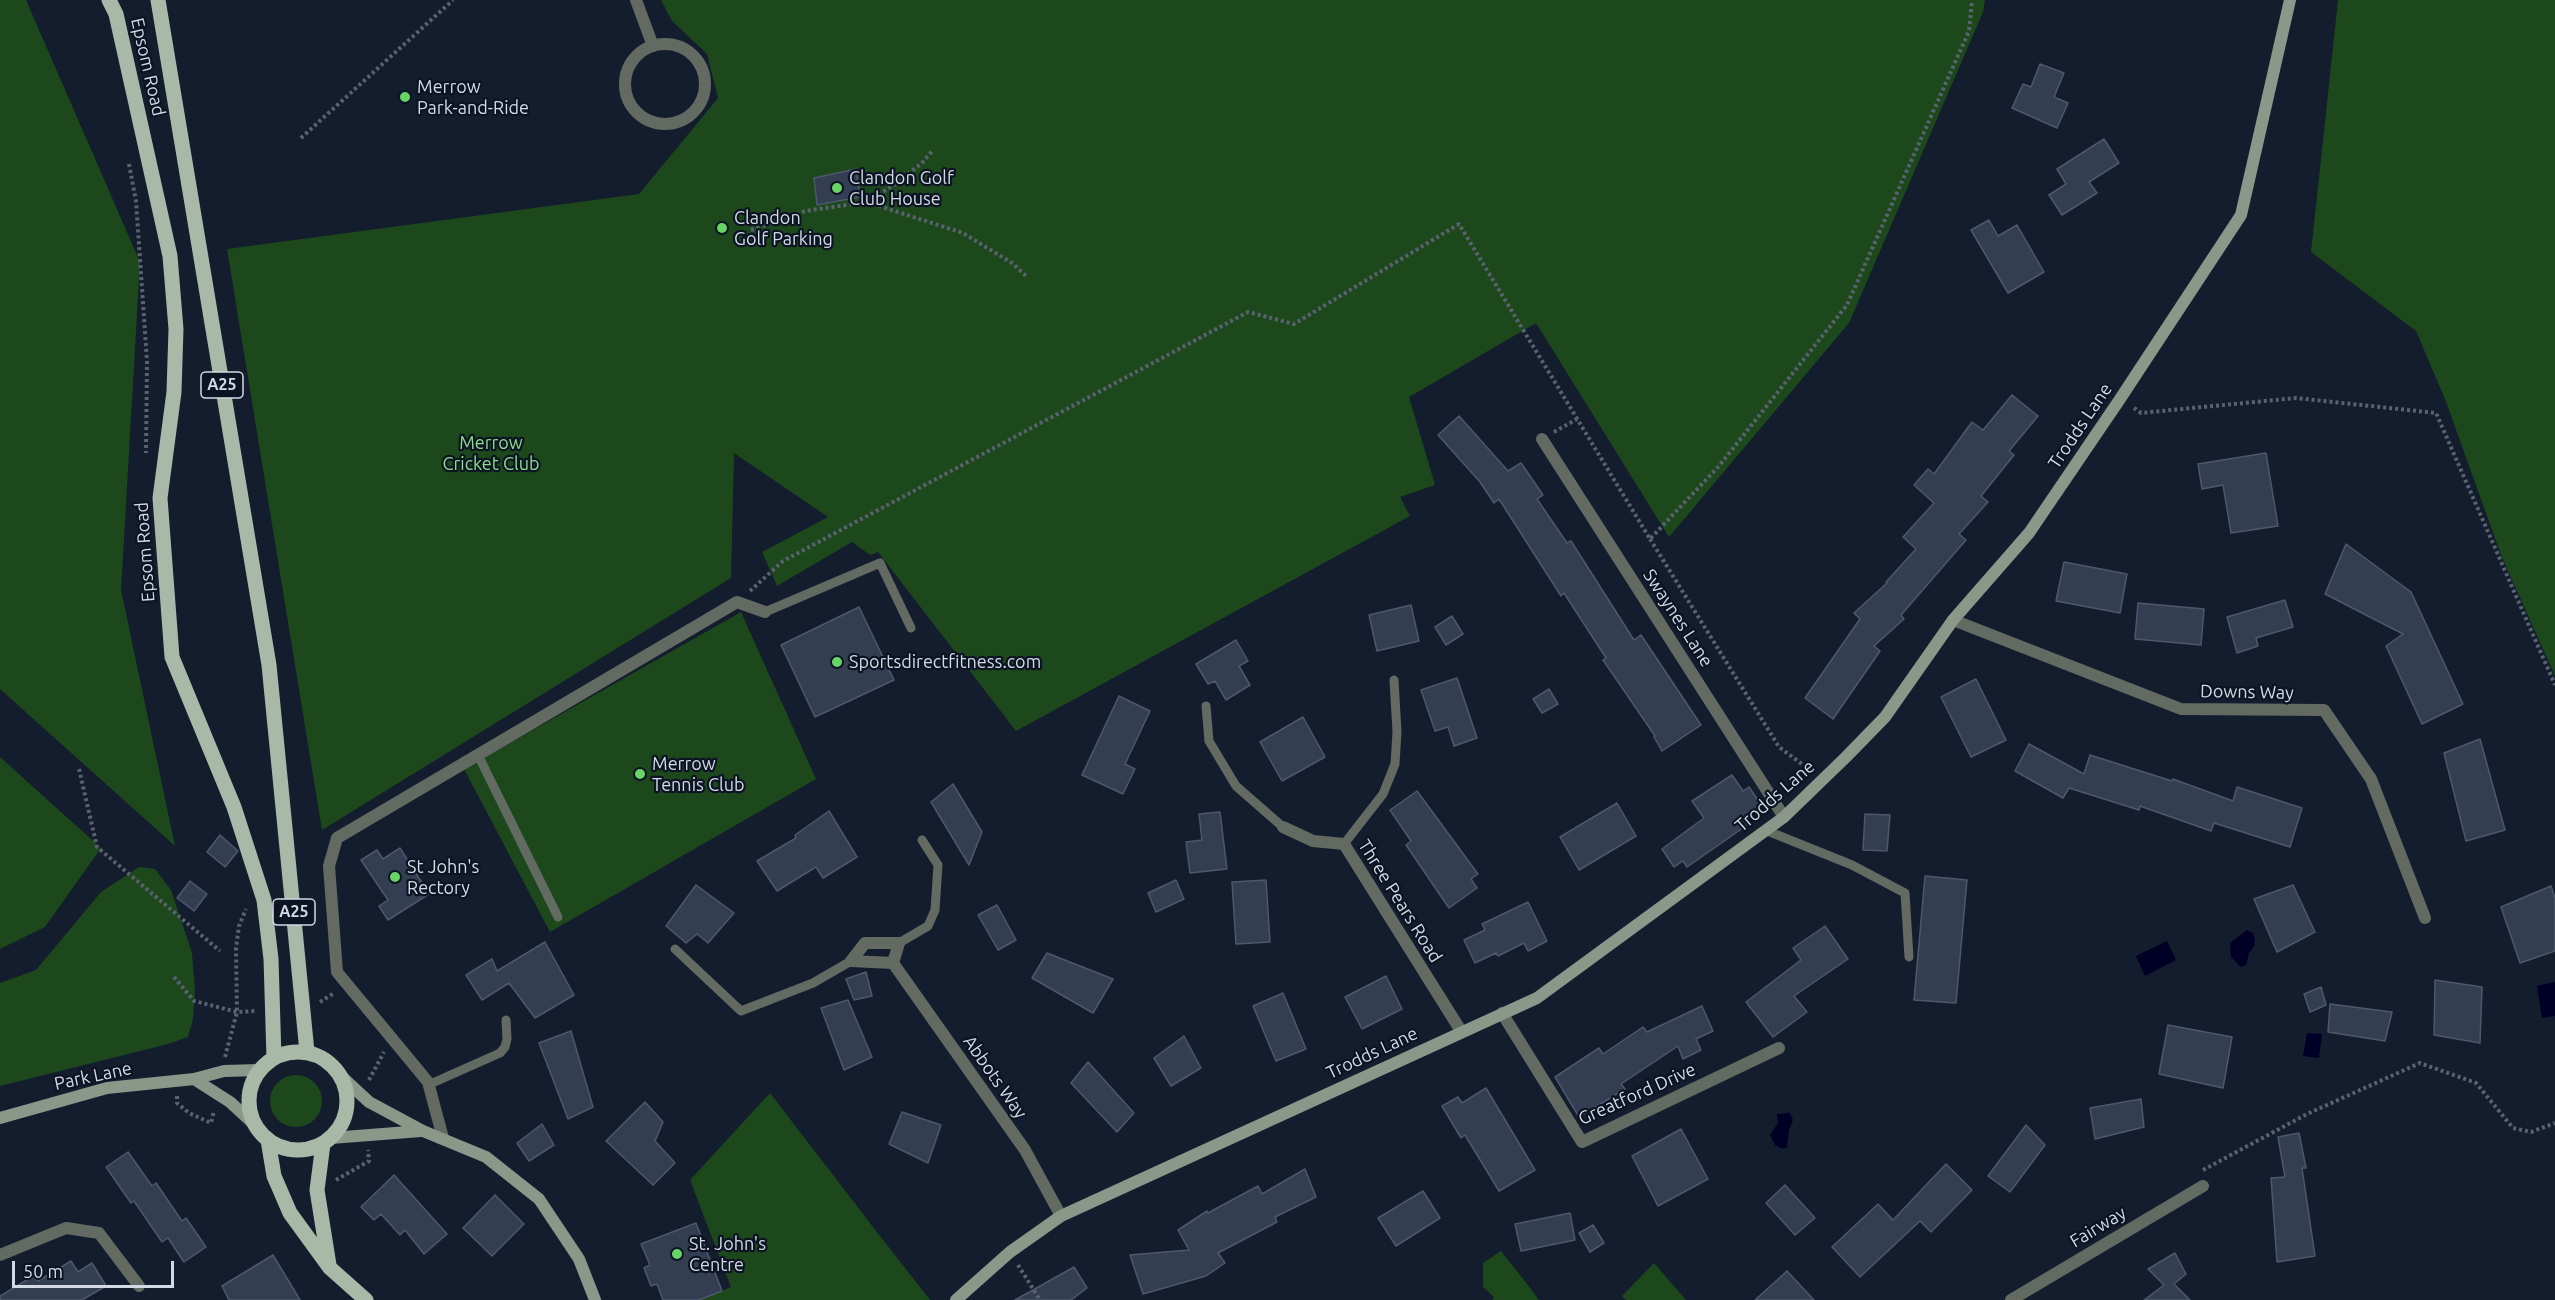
<!DOCTYPE html>
<html>
<head>
<meta charset="utf-8">
<style>
	body { margin:0 }
	#map { position:relative; width:2555px; height:1300px; overflow:hidden; background:#141d2e; font-family:Ubuntu,sans-serif }
	canvas { display:block }
	.scale { position:absolute; left:12px; top:1261px; width:162px; height:27px; box-sizing:border-box; border:3px solid #d3d9e5; border-top:0; padding-left:8px; font-size:18px; line-height:21px; white-space:nowrap; color:#d3d9e5; -webkit-text-stroke:4px #0c1424; paint-order:stroke }
</style>
</head>
<body>
<div id="map">
<canvas width="2555" height="1300"></canvas>
<div class="scale">50 m</div>
</div>
<script>
const ctx = document.querySelector('canvas').getContext('2d');
ctx.lineJoin = 'round';
function fillPath(path, color) {
  ctx.fillStyle = color;
  ctx.fill(path, 'evenodd');
}
function shape(rows) {
  const path = new Path2D();
  for (const r of rows) {
    if (r.length === 3) {
      path.moveTo(r[0] + r[2], r[1]);
      path.arc(r[0], r[1], r[2], 0, 2 * Math.PI);
      continue;
    }
    path.moveTo(r[0], r[1]);
    for (let i = 2; i < r.length; i += 2) path.lineTo(r[i], r[i + 1]);
  }
  return path;
}
function strokePath(path, color, width, dash) {
  ctx.strokeStyle = color;
  ctx.lineWidth = width;
  ctx.lineCap = dash ? 'butt' : 'round';
  ctx.setLineDash(dash || []);
  ctx.stroke(path);
}
function label(font, color, halo, rows, align = 'center') {
  ctx.font = font + ' Ubuntu,sans-serif';
  ctx.lineWidth = 4.5;
  ctx.setLineDash([]);
  ctx.textBaseline = 'middle';
  ctx.strokeStyle = halo;
  ctx.fillStyle = color;
  for (const [text, x, y, turn = 0] of rows) {
    ctx.save();
    ctx.translate(x, y);
    ctx.rotate((+turn || 0) * Math.PI / 180);
    ctx.textAlign = isNaN(turn) ? turn : align;
    if (halo) ctx.strokeText(text, 0, 0);
    ctx.fillText(text, 0, 0);
    ctx.restore();
  }
}
fillPath(shape([
	[0,0,26,0,140,262,121,590,175,846,0,689],
	[661,0,1985,0,1983,12,1849,323,1669,537,1536,323,1409,397,1435,485,1400,497,1410,516,1016,731,878,552,870,555,852,542,777,586,762,552,828,517,734,453,731,578,322,830,227,249,639,194,718,98,707,54,672,21],
	[2338,0,2555,0,2555,676,2501,555,2445,399,2416,331,2311,252],
	[741,612,816,779,550,932,464,769],
	[0,757,101,848,45,927,0,949],
	[139,867,155,869,171,890,192,953,195,991,193,1019,188,1037,168,1044,0,1086,0,983,36,970,101,892],
	[296,1101,26],
	[770,1093,873,1227,930,1300,699,1300,731,1287,690,1180],
	[1501,1251,1527,1284,1539,1300,1492,1300,1494,1297,1483,1287,1483,1263],
	[1654,1263,1686,1300,1687,1300,1626,1300,1622,1296]
]), '#1d481c');
fillPath(shape([
	[2247,930,2253,933,2255,940,2254,946,2249,953,2246,965,2241,967,2231,957,2230,943],
	[2167,941,2176,960,2145,976,2136,956],
	[2555,982,2555,1016,2542,1018,2537,986],
	[2307,1033,2322,1034,2319,1058,2303,1056],
	[1790,1113,1793,1120,1789,1130,1787,1147,1782,1149,1775,1145,1770,1135,1778,1123,1777,1114]
]), '#000026');
const building = shape([
	[2040,64,2064,73,2054,97,2068,103,2057,128,2012,108,2023,84,2031,87,2040,64],
	[2104,139,2119,163,2089,182,2097,193,2062,215,2049,195,2066,184,2057,169,2104,139],
	[856,169,860,197,817,205,814,178,856,169],
	[1989,220,1998,236,2017,225,2044,272,2008,293,1971,230,1989,220],
	[2012,395,2038,416,2009,451,2014,455,1981,496,1988,502,1959,534,1966,540,1901,615,1904,619,1874,646,1880,651,1833,719,1805,698,1860,619,1854,613,1887,583,1886,582,1916,549,1903,537,1934,503,1914,485,1928,469,1934,474,1972,422,1983,430,2012,395],
	[1459,416,1508,471,1521,463,1543,495,1537,499,1567,543,1571,541,1634,640,1641,635,1701,725,1662,751,1654,737,1655,736,1603,660,1606,658,1564,593,1561,596,1499,499,1494,503,1480,482,1438,435,1459,416],
	[2266,453,2278,526,2231,533,2223,485,2202,489,2198,464,2266,453],
	[2346,544,2411,592,2463,704,2422,724,2386,646,2403,634,2325,594,2346,544],
	[2064,562,2127,574,2120,613,2056,601,2064,562],
	[2285,600,2293,627,2256,638,2258,646,2237,653,2227,617,2285,600],
	[2138,603,2204,609,2201,645,2135,639,2138,603],
	[1411,605,1419,641,1377,651,1369,615,1411,605],
	[859,607,894,680,815,717,781,645,859,607],
	[1452,616,1463,634,1446,645,1435,627,1452,616],
	[1236,640,1248,661,1239,666,1250,685,1226,700,1215,681,1208,684,1196,664,1236,640],
	[1457,678,1477,738,1454,746,1448,727,1435,731,1421,690,1457,678],
	[1976,679,2006,740,1971,757,1941,697,1976,679],
	[1549,689,1558,704,1542,713,1533,699,1549,689],
	[1119,696,1150,711,1125,764,1135,769,1123,794,1082,775,1119,696],
	[1303,717,1325,757,1282,781,1260,742,1303,717],
	[2480,739,2505,830,2466,841,2444,753,2480,739],
	[2029,744,2084,774,2090,755,2172,781,2173,779,2233,801,2237,787,2302,808,2290,847,2214,823,2211,831,2140,806,2139,810,2069,788,2063,798,2015,771,2029,744],
	[1732,775,1743,791,1749,787,1762,806,1746,817,1750,823,1687,867,1683,861,1674,867,1662,849,1704,818,1692,801,1732,775],
	[953,784,982,832,969,865,931,802,953,784],
	[1417,791,1478,874,1471,879,1477,888,1449,908,1406,845,1411,841,1390,810,1417,791],
	[1617,803,1636,836,1579,870,1560,837,1617,803],
	[829,811,857,857,823,878,816,867,777,891,757,861,796,838,795,835,829,811],
	[1220,812,1227,869,1190,873,1186,842,1202,840,1199,814,1220,812],
	[1865,814,1890,815,1887,851,1863,850,1865,814],
	[220,835,238,851,225,867,207,852,220,835],
	[400,848,429,894,388,920,379,906,388,900,361,860,377,850,383,859,400,848],
	[1925,876,1967,880,1956,1003,1914,1000,1925,876],
	[1176,880,1184,899,1156,912,1148,893,1176,880],
	[1266,880,1270,942,1236,944,1232,882,1266,880],
	[190,881,207,894,194,911,177,898,190,881],
	[696,885,734,913,708,943,697,934,686,943,666,926,696,885],
	[2293,885,2315,932,2277,952,2254,899,2293,885],
	[2551,886,2555,898,2555,951,2520,963,2501,907,2551,886],
	[1528,902,1547,941,1528,951,1524,943,1498,956,1496,953,1475,963,1464,940,1485,930,1482,924,1528,902],
	[997,905,1016,940,998,950,978,915,997,905],
	[1825,926,1848,959,1794,996,1807,1012,1773,1037,1746,1002,1801,960,1793,948,1825,926],
	[545,942,574,995,535,1018,509,983,482,1000,466,975,492,959,497,971,545,942],
	[1047,953,1113,979,1093,1013,1032,978,1047,953],
	[866,972,872,996,854,1000,846,979,866,972],
	[1386,976,1402,1009,1362,1029,1345,997,1386,976],
	[2435,980,2482,987,2480,1043,2434,1035,2435,980],
	[2321,987,2326,1005,2310,1012,2304,994,2321,987],
	[1283,993,1306,1049,1276,1061,1253,1006,1283,993],
	[848,1000,872,1057,844,1070,821,1008,848,1000],
	[2330,1004,2392,1012,2385,1041,2328,1032,2330,1004],
	[1702,1006,1713,1031,1696,1039,1701,1050,1683,1059,1678,1046,1621,1084,1625,1089,1579,1117,1555,1077,1599,1048,1603,1054,1643,1027,1647,1032,1702,1006],
	[2168,1025,2232,1037,2223,1088,2159,1074,2168,1025],
	[571,1031,593,1107,568,1119,539,1043,571,1031],
	[1184,1036,1201,1068,1171,1086,1154,1058,1184,1036],
	[1088,1062,1134,1113,1117,1132,1071,1083,1088,1062],
	[1486,1088,1535,1170,1499,1191,1465,1135,1461,1138,1442,1106,1458,1097,1462,1103,1486,1088],
	[2141,1099,2144,1127,2095,1139,2090,1108,2141,1099],
	[645,1102,663,1122,655,1141,675,1163,653,1185,606,1141,645,1102],
	[902,1112,941,1125,928,1163,889,1144,902,1112],
	[542,1124,554,1145,529,1161,517,1143,542,1124],
	[2026,1125,2045,1145,2010,1192,1988,1176,2026,1125],
	[1681,1129,1708,1179,1658,1206,1632,1156,1681,1129],
	[2299,1133,2306,1168,2302,1168,2315,1256,2277,1262,2271,1178,2285,1177,2278,1137,2299,1133],
	[128,1152,152,1186,156,1183,182,1221,186,1218,206,1247,184,1262,168,1238,162,1242,134,1201,131,1203,106,1167,128,1152],
	[1946,1164,1972,1190,1931,1232,1920,1221,1860,1277,1832,1247,1878,1204,1893,1220,1946,1164],
	[1305,1169,1316,1197,1275,1217,1277,1222,1218,1253,1225,1263,1206,1276,1143,1294,1130,1255,1189,1250,1178,1230,1207,1211,1208,1213,1258,1186,1262,1194,1305,1169],
	[394,1175,447,1234,424,1254,405,1230,400,1235,381,1214,374,1220,361,1207,394,1175],
	[1785,1185,1815,1218,1795,1235,1766,1203,1785,1185],
	[1423,1191,1440,1218,1396,1246,1378,1218,1423,1191],
	[495,1195,524,1224,492,1256,463,1228,495,1195],
	[1570,1213,1575,1240,1521,1251,1515,1224,1570,1213],
	[696,1223,722,1291,699,1300,663,1300,657,1284,651,1286,644,1268,650,1265,641,1244,696,1223],
	[1593,1225,1604,1243,1590,1252,1579,1233,1593,1225],
	[2175,1253,2186,1274,2174,1284,2190,1300,2144,1300,2164,1285,2148,1269,2175,1253],
	[273,1255,300,1300,229,1300,222,1286,273,1255],
	[71,1261,78,1272,92,1263,106,1286,82,1300,0,1300,0,1296,35,1275,38,1281,71,1261],
	[1074,1267,1087,1288,1071,1300,1015,1300,1074,1267],
	[1787,1271,1814,1300,1755,1300,1787,1271]
]);
fillPath(building, '#343e52');
strokePath(building, '#4e586d', 1.5);
strokePath(shape([
	[301,138,453,0],
	[129,164,136,201,147,361,146,453],
	[868,201,894,185,923,162,932,151],
	[751,230,805,211,867,202,963,233,1012,263,1026,276],
	[2134,408,2141,413,2296,398,2436,413,2555,685],
	[1554,432,1577,419],
	[1650,539,1779,747,1810,770],
	[750,591,783,561,1248,312,1294,324,1459,224,1650,539,1719,466,1847,305,1969,31,1972,0],
	[79,769,97,847,220,951],
	[174,977,194,1001,237,1012,256,1011],
	[320,1002,334,993],
	[225,1057,237,1012,236,948,239,926,246,909],
	[369,1080,384,1052],
	[177,1096,177,1103,189,1113,211,1123,214,1111],
	[2203,1170,2307,1114,2420,1063,2476,1083,2513,1128,2531,1132,2555,1123],
	[336,1180,369,1161,368,1150],
	[1018,1265,1040,1300]
]), '#5a6271', 4, [3, 3]);
strokePath(shape([
	[765,612,880,563,911,628],
	[1206,706,1209,741,1236,786,1283,827],
	[478,755,558,917],
	[1765,830,1852,865,1905,893,1909,957],
	[1344,844,1383,794,1395,764,1397,732,1394,680],
	[899,943,928,926,935,910,938,865,922,840],
	[675,949,741,1011,813,983,851,961],
	[428,1085,500,1053,505,1047,507,1039,506,1020]
]), '#626a62', 9);
strokePath(shape([
	[636,0,653,46],
	[665,84,40],
	[1542,439,1784,817],
	[1953,620,2181,709,2324,710,2371,779,2425,918],
	[1283,827,1313,841,1344,844,1461,1031],
	[893,963,899,943,865,943,851,961,893,963,1025,1150,1061,1216],
	[1502,1013,1582,1142,1779,1048],
	[443,1138,428,1082,337,972,329,866,337,838,737,602,765,612],
	[0,1255,66,1228,99,1233,139,1286],
	[2011,1300,2203,1186]
]), '#626a62', 12);
strokePath(shape([
	[341,1076,369,1102,423,1131,486,1157,539,1199,579,1259,595,1300],
	[194,1079,230,1102,255,1125],
	[0,1118,107,1088,194,1079,224,1071,259,1070],
	[331,1138,421,1131],
	[956,1300,1010,1252,1061,1216,1537,998,1784,817,1846,757,1885,717,1953,620,2029,533,2120,399,2241,215,2290,0]
]), '#8a9789', 12);
strokePath(shape([
	[109,0,116,14,170,256,176,329,174,392,160,498,172,657,234,807,264,900,271,959,274,1058],
	[158,0,269,665,307,1052],
	[298,1101,49],
	[268,1140,274,1176,290,1213,330,1268,366,1300],
	[323,1144,317,1190,329,1265]
]), '#a9b9a7', 15);
for (const [x, y, r, color] of [
	[405,97,6,"#67d465"],
	[837,188,6,"#67d465"],
	[722,228,6,"#67d465"],
	[837,662,6,"#67d465"],
	[640,774,6,"#67d465"],
	[395,877,6,"#67d465"],
	[677,1254,6,"#67d465"]
]) {
  const dot = new Path2D();
  dot.arc(x, y, r, 0, 2 * Math.PI);
  ctx.fillStyle = color;
  ctx.fill(dot);
  strokePath(dot, '#0c1424', 2);
}
for (const [x, y, w] of [
	[222,385,42],
	[294,912,42]
]) {
  const box = new Path2D();
  box.roundRect(x - w / 2, y - 13, w, 26, 4.5);
  ctx.fillStyle = '#0c1424';
  ctx.fill(box);
  strokePath(box, '#d3d9e5', 1.5);
}
label('bold 16px', '#d3d9e5', null, [
	["A25",222,385],
	["A25",294,912]
]);
label('18px', '#d3d9e5', '#0c1424', [
	["Epsom Road",148,67,77],
	["Trodds Lane",2080,426,-56],
	["Epsom Road",145,552,-94],
	["Swaynes Lane",1678,618,57],
	["Downs Way",2247,692,1],
	["Trodds Lane",1775,796,-41],
	["Three Pears Road",1400,901,58],
	["Trodds Lane",1372,1053,-25],
	["Park Lane",93,1076,-12],
	["Abbots Way",995,1077,55],
	["Greatford Drive",1637,1094,-24],
	["Fairway",2098,1227,-31]
]);
label('18px', '#d3d9e5', '#0c1424', [
	["Merrow",417,87],
	["Park-and-Ride",417,108],
	["Clandon Golf",849,178],
	["Club House",849,199],
	["Clandon",734,218],
	["Golf Parking",734,239],
	["Sportsdirectfitness.com",849,662],
	["Merrow",652,764],
	["Tennis Club",652,785],
	["St John's",407,867],
	["Rectory",407,888],
	["St. John's",689,1244],
	["Centre",689,1265]
], 'left');
label('18px', '#8edd8a', '#0c1424', [
	["Merrow",491,443],
	["Cricket Club",491,464]
]);
</script>
</body>
</html>
